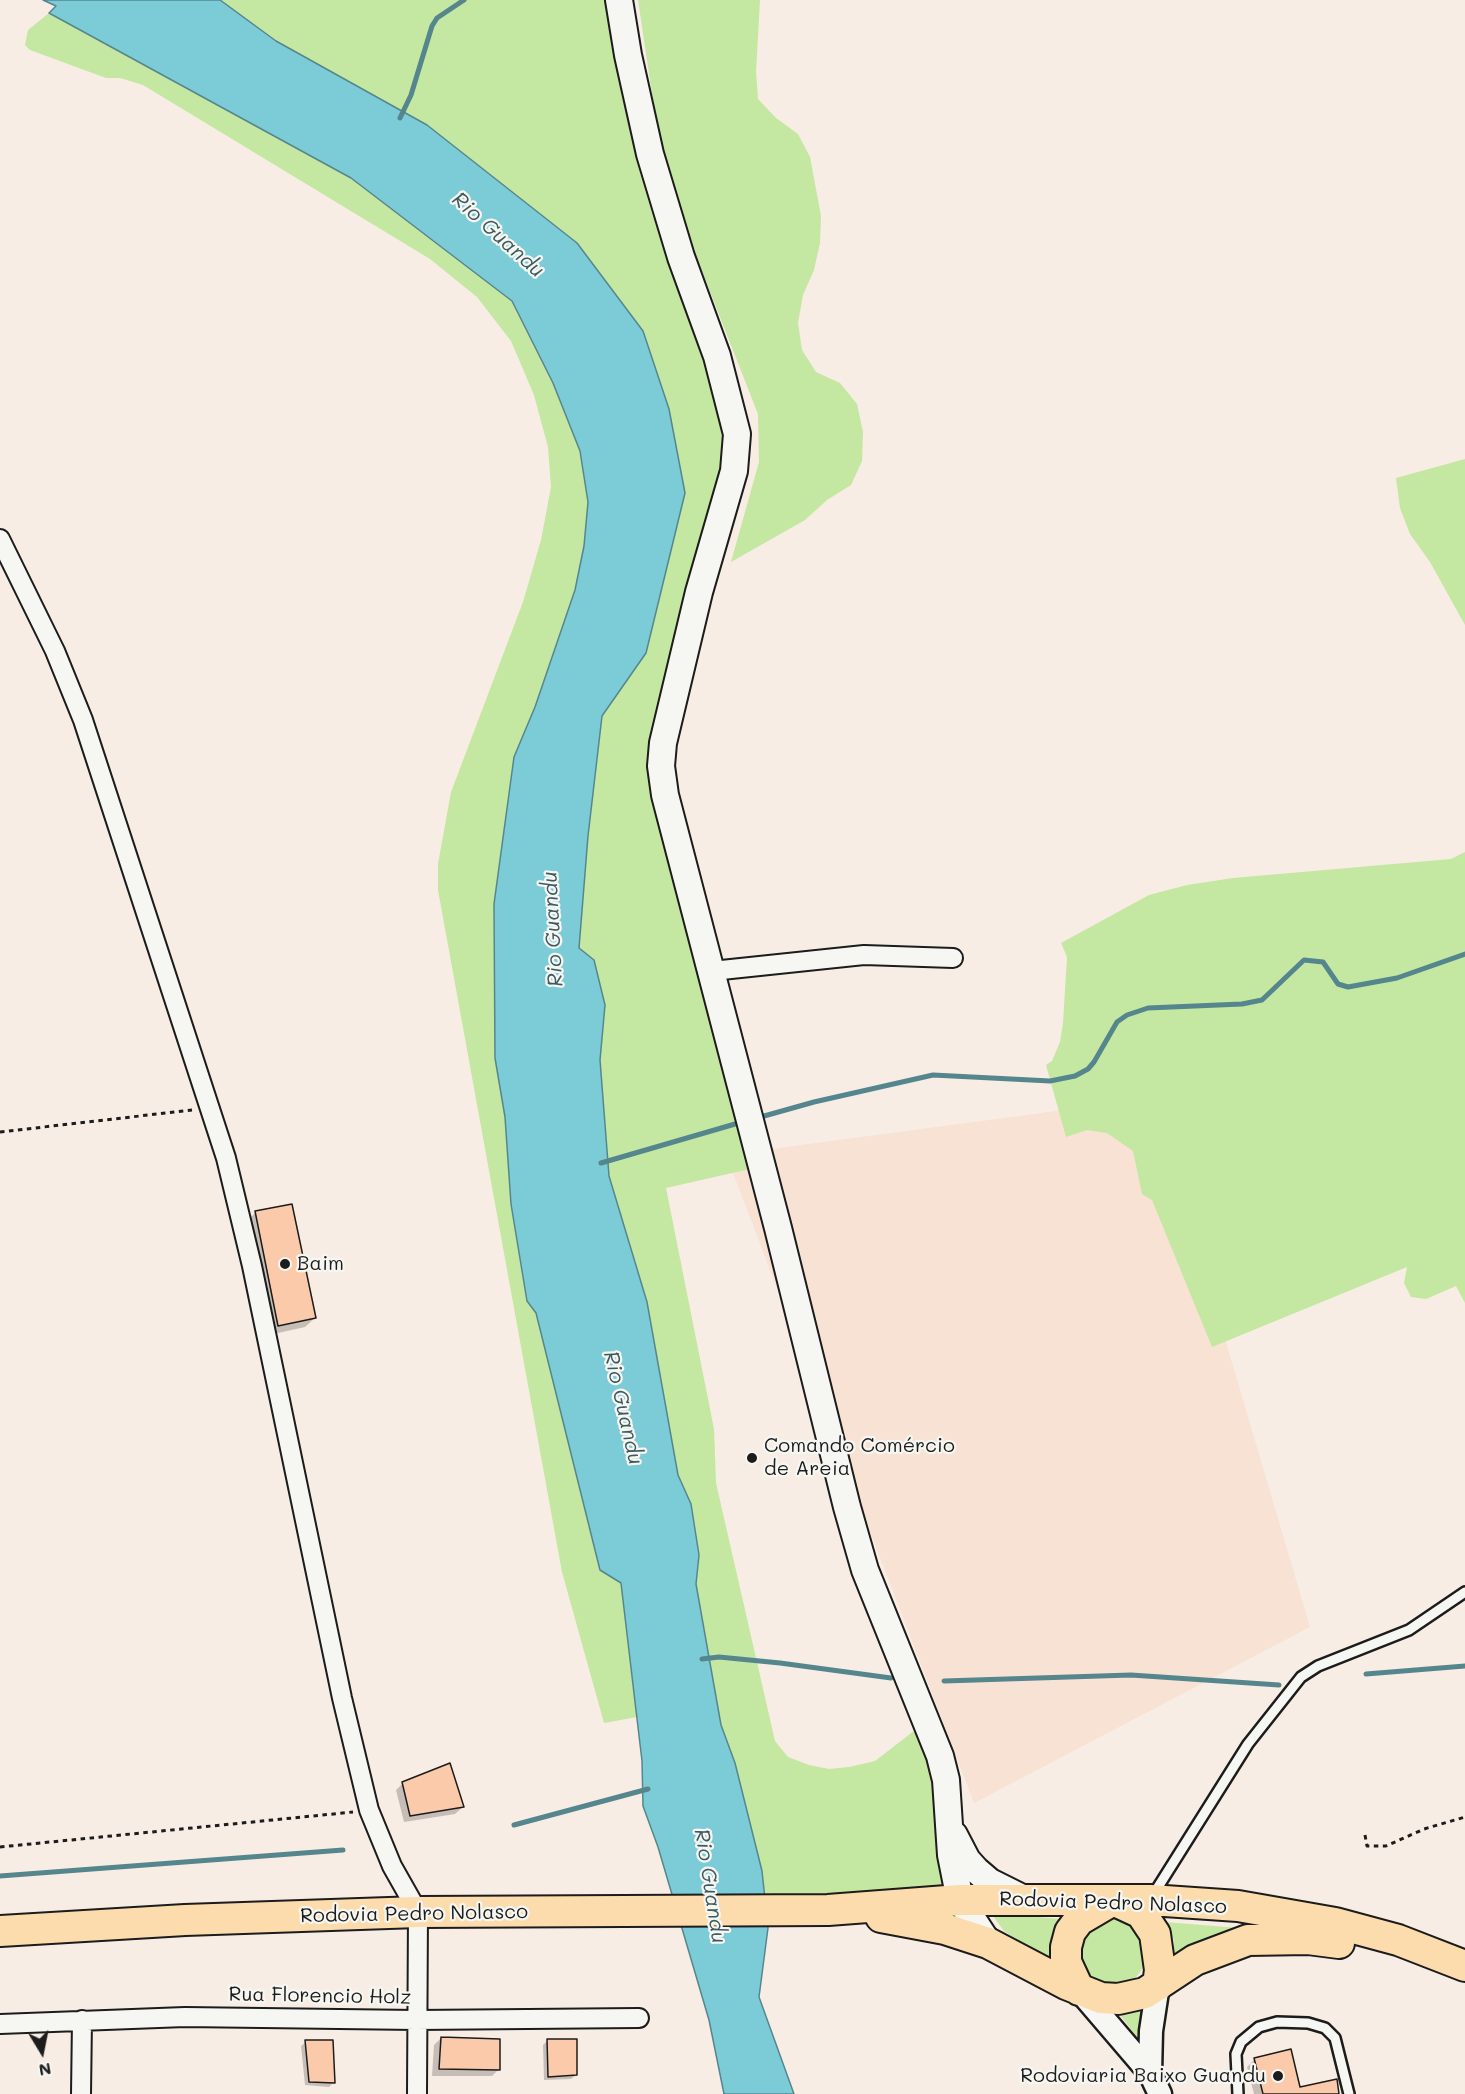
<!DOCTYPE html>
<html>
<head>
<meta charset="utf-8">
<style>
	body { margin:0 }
	#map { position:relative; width:1465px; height:2094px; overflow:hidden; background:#f7ede4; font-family:Mali,sans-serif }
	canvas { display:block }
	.north { position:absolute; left:12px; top:2022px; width:60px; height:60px; -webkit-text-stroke:4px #f6f6f2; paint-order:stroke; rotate:170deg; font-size:16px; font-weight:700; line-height:24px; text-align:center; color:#1c1c1c }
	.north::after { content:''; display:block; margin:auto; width:21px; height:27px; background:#1c1c1c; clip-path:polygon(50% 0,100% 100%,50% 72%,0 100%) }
</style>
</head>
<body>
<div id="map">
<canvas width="1465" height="2094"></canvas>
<div class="north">N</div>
</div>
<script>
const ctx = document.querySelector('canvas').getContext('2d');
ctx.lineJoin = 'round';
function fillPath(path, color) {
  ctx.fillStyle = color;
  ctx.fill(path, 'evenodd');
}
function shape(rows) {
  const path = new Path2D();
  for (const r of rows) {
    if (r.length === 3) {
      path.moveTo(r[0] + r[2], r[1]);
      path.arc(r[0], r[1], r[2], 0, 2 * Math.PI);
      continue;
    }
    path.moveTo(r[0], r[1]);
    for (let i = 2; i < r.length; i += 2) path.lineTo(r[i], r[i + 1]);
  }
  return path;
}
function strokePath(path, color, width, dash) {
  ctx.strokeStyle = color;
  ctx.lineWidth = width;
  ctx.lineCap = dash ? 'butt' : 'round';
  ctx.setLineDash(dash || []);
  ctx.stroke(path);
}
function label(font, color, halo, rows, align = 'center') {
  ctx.font = font + ' Mali,sans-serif';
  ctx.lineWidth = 4.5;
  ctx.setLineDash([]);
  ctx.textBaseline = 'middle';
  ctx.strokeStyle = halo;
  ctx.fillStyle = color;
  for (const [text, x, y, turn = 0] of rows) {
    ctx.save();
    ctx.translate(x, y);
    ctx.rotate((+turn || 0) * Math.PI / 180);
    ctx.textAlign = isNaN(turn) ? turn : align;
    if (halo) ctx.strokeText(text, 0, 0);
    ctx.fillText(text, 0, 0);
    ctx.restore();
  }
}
fillPath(shape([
	[1154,1098,1310,1627,974,1803,726,1155]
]), '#f8e2d3');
fillPath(shape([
	[220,0,612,0,636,159,652,213,729,406,734,432,653,753,750,1169,666,1188,714,1429,716,1483,775,1741,788,1757,809,1765,829,1769,849,1767,875,1761,919,1727,927,1745,953,1894,765,1902,735,1763,721,1725,696,1584,699,1555,691,1504,678,1475,647,1302,609,1176,600,1060,605,1005,579,948,588,836,602,716,621,687,685,493,669,409,643,331,577,243,427,125,275,41],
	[638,0,760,0,756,72,758,99,776,118,798,134,810,157,821,216,820,243,814,270,803,295,798,323,802,350,816,372,840,383,857,404,863,432,862,461,851,485,827,500,805,520,731,562,759,462,758,414,676,205,661,154],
	[49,13,352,178,512,301,553,383,580,451,588,502,584,546,575,590,535,707,514,757,494,904,495,1058,505,1117,511,1204,527,1301,536,1312,621,1582,637,1717,604,1723,562,1572,438,890,438,864,451,792,523,602,541,540,551,487,548,447,534,395,511,341,477,297,430,259,143,85,120,78,106,78,30,50,25,45,28,30],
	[1465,459,1465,625,1430,562,1410,534,1400,508,1396,478],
	[1465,852,1465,1303,1456,1286,1426,1299,1411,1297,1404,1283,1407,1267,1212,1347,1152,1200,1142,1194,1133,1151,1107,1133,1087,1130,1066,1137,1046,1065,1052,1061,1060,1042,1063,1023,1067,957,1061,943,1149,895,1187,885,1233,878,1451,859],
	[991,1913,1060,1919,1052,1939,1052,1962,1004,1931],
	[1112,1953,34],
	[1165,1922,1239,1928,1173,1961,1174,1940],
	[1144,2007,1139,2040,1118,2012]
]), '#c4e7a1');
const water = shape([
	[43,0,220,0,276,41,427,125,577,243,643,331,669,409,685,493,646,653,602,716,588,836,579,948,594,960,605,1005,600,1060,609,1176,647,1302,678,1475,691,1504,699,1555,696,1584,721,1725,735,1763,762,1871,768,1928,759,1997,794,2094,724,2094,709,2020,658,1847,643,1806,642,1761,621,1583,600,1570,536,1313,527,1301,511,1204,505,1117,495,1058,494,904,514,757,535,707,575,590,584,546,588,502,580,451,553,383,512,301,351,178,49,13,56,6,43,0]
]);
fillPath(water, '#7cccd8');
strokePath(water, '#56868d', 1.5);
fillPath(shape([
	[256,1212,315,1318,305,1327,269,1335,246,1222],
	[403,1783,463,1807,455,1814,404,1822,396,1790],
	[441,2038,499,2069,492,2076,432,2076,434,2045],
	[547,2041,576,2075,571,2079,544,2080,543,2045],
	[306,2042,334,2082,329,2087,305,2085,301,2046],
	[1254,2060,1299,2089,1338,2094,1254,2094,1247,2067]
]), '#0003');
strokePath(shape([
	[400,118,411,95,432,26,437,18,464,0],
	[757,1118,814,1102,933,1075,1050,1081,1075,1076,1088,1069,1094,1062,1117,1022,1127,1015,1148,1008,1242,1004,1262,1000,1304,960,1323,962,1338,984,1348,987,1397,978,1465,954],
	[601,1163,742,1122],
	[702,1659,719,1657,780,1663,891,1678],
	[1366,1674,1465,1666],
	[944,1681,1131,1675,1279,1685],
	[514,1825,648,1789],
	[0,1876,343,1850]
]), '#56868d', 5);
const building = shape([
	[292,1204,316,1318,278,1326,255,1211,292,1204],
	[450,1763,464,1807,410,1816,402,1782,450,1763],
	[441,2037,500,2039,500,2070,439,2069,441,2037],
	[547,2039,577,2039,577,2075,548,2077,547,2039],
	[305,2040,333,2040,335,2083,309,2082,305,2040],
	[1291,2049,1300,2087,1337,2079,1339,2094,1263,2094,1254,2058,1291,2049]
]);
fillPath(building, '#fbcaaa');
strokePath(building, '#1c1c1c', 1.5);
const service = shape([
	[1153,1895,1248,1744,1301,1677,1318,1666,1409,1630,1465,1592],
	[1238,2094,1236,2054,1241,2042,1259,2027,1277,2022,1308,2023,1325,2028,1335,2038,1349,2094]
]);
const minor = shape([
	[0,539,55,651,83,720,226,1158,252,1266,342,1698,369,1810,392,1866,418,1912,417,2094],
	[712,971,864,955,953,958],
	[0,2024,185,2017,416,2020,639,2018],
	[81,2094,82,2020]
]);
const tertiary = shape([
	[1079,1990,1150,2073,1160,2094],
	[1150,2073,1151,2031,1158,1985]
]);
const secondary = shape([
	[619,0,628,55,650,154,681,257,717,356,737,434,734,471,699,592,663,743,661,766,665,795,778,1228,847,1507,865,1570,940,1756,946,1780,951,1855,960,1900,988,1943],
	[954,1835,967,1860,976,1870,990,1882,1024,1899]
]);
const trunk = shape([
	[881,1917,945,1929,988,1943,1066,1984,1101,1998,1118,1999,1145,1993,1195,1960,1248,1940,1308,1939,1339,1943],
	[0,1931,185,1920,418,1912,828,1910,960,1900,1150,1900,1238,1906,1335,1923,1398,1940,1465,1966],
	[1079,1990,1066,1962,1066,1947,1070,1932,1079,1920,1113,1900,1141,1913,1155,1934,1160,1970,1158,1985]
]);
strokePath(service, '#1c1c1c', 14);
strokePath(minor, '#1c1c1c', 22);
strokePath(tertiary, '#1c1c1c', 27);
strokePath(secondary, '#1c1c1c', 30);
strokePath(trunk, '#1c1c1c', 34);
strokePath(shape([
	[0,1132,192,1110],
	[1365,1835,1367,1846,1386,1846,1424,1829,1465,1817],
	[0,1847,353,1812]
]), '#1c1c1c', 3, [4.5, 4.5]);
strokePath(service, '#f6f6f2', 9);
strokePath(minor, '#f6f6f2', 18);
strokePath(tertiary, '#f6f6f2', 22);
strokePath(secondary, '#f6f6f2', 26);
strokePath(trunk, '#fcdcac', 30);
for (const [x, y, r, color] of [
	[285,1264,6,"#1c1c1c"],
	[752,1458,6,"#1c1c1c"],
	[1278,2076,6,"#1c1c1c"]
]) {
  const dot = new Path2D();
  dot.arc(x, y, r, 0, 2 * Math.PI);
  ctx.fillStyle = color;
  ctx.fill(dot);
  strokePath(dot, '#f6f6f2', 2);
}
label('20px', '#1c1c1c', '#f6f6f2', [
	["Baim",297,1264],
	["Comando Comércio",764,1446],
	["de Areia",764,1469],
	["Rodoviaria Baixo Guandu",1266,2076,"right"]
], 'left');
label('20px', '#1c1c1c', '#f6f6f2', [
	["Rodovia Pedro Nolasco",1113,1903,2],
	["Rodovia Pedro Nolasco",414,1914,-1],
	["Rua Florencio Holz",320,1996,1]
]);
label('italic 21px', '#3e5a5e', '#f6f6f2', [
	["Rio Guandu",498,235,42],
	["Rio Guandu",553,929,-93],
	["Rio Guandu",623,1408,77],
	["Rio Guandu",710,1886,81]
]);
</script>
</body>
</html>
